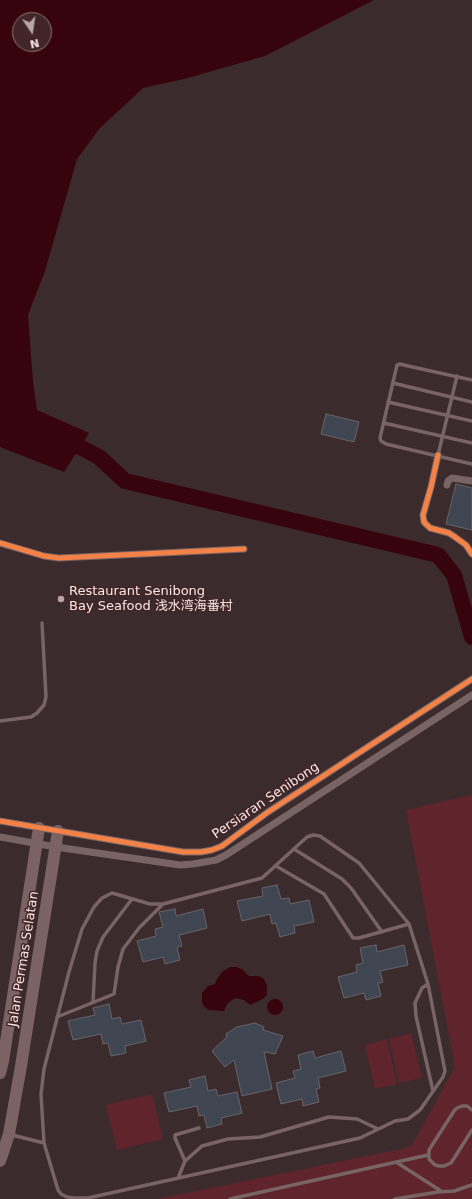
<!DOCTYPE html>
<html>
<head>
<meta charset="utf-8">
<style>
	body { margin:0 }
	#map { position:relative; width:472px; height:1199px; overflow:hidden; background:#3c2b2d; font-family:"DejaVu Sans",sans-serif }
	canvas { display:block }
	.north { position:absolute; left:12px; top:12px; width:40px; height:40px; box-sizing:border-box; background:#422527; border:1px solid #8c7274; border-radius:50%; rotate:167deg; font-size:11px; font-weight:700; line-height:16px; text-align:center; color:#fae6e7 }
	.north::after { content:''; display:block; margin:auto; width:14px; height:18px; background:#b8a5a6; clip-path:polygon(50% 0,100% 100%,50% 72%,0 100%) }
</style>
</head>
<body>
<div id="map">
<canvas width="472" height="1199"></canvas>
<div class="north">N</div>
</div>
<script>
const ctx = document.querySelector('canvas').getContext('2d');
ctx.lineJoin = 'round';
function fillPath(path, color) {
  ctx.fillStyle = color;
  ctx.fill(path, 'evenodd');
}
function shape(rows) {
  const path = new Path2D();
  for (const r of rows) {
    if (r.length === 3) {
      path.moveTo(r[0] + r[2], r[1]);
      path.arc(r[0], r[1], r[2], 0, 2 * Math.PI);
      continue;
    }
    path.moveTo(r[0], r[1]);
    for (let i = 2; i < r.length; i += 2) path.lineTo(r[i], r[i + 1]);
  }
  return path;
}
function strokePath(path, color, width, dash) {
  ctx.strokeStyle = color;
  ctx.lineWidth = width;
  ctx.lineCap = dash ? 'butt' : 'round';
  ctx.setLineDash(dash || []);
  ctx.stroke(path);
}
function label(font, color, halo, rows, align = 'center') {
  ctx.font = font + ' "DejaVu Sans","Noto Sans SC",sans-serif';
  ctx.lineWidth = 3;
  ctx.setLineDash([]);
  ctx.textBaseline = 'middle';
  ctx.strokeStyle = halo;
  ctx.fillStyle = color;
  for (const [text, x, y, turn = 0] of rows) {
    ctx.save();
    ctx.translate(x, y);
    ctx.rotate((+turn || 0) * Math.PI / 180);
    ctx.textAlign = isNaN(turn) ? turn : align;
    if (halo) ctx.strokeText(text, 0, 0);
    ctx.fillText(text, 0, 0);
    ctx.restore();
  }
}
fillPath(shape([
	[472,795,472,1199,157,1199,411,1147,455,1067,406,810],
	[411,1033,422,1078,399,1083,389,1039],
	[387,1039,397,1084,375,1089,365,1045],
	[152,1094,163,1139,117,1150,106,1105]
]), '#5f242c');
fillPath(shape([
	[0,0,374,0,265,56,184,79,143,88,100,128,77,159,45,271,28,315,33,382,37,410,89,433,64,472,0,447],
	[20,20,44,20,44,44,20,44],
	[230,967,236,967,242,969,249,976,258,976,263,978,267,985,267,995,263,999,250,1005,244,1000,235,998,228,1003,224,1011,208,1010,203,1005,202,1002,202,993,208,986,215,984,217,979,222,972],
	[275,1007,8]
]), '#37040d');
strokePath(shape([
	[80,447,99,457,125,481,438,555,454,575,472,637]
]), '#37040d', 16);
const building = shape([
	[326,414,359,422,354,442,321,434,326,414],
	[456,484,472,488,472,530,446,524,456,484],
	[277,885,281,899,289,898,290,904,309,900,314,922,294,926,295,933,280,937,276,923,272,924,270,914,242,921,237,901,263,896,262,888,277,885],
	[175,909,176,916,203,909,207,928,179,935,182,946,177,947,180,960,165,964,163,957,143,962,137,941,156,936,155,929,163,927,159,912,175,909],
	[376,945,377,952,404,945,408,965,380,971,383,982,378,983,381,996,366,1000,364,993,344,998,338,977,357,972,356,965,363,963,360,948,376,945],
	[109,1004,112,1019,120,1017,122,1024,141,1020,146,1041,125,1046,126,1053,111,1056,108,1043,103,1044,101,1034,73,1040,68,1021,95,1015,93,1008,109,1004],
	[255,1023,264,1027,263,1030,283,1036,275,1054,264,1052,272,1089,242,1096,234,1060,225,1067,212,1051,227,1037,226,1034,237,1027,255,1023],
	[313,1051,315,1058,341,1051,346,1071,318,1078,320,1088,316,1089,319,1102,303,1106,302,1099,281,1104,276,1083,295,1078,293,1071,301,1069,298,1055,313,1051],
	[205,1076,208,1091,216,1089,218,1096,237,1092,242,1113,221,1118,222,1124,207,1128,204,1115,199,1116,197,1106,169,1112,164,1093,191,1087,189,1080,205,1076]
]);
fillPath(building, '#3f4651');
strokePath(building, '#67656a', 1);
strokePath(shape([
	[472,380,408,366,400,364,397,365,380,438,381,441,386,444,472,464],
	[393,383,472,402],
	[388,402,472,421],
	[384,423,472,443],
	[438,455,457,376],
	[0,721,31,717,37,713,44,705,46,697,42,623],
	[294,849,342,879,351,888,382,932],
	[276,866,324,894,353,938,359,938,409,924],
	[428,984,422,988,415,1003,416,1016,433,1091],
	[93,1002,95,963,97,951,103,937,132,899],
	[57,1017,114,994,118,967,123,949,139,928,163,904],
	[472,1110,467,1106,462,1106,457,1108,454,1111,429,1150,429,1159,435,1165,439,1166,444,1166,451,1163,472,1130],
	[12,1135,44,1143,58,1190,61,1194,67,1197,74,1198,88,1198,360,1138,395,1121,408,1119,420,1110,443,1077,445,1071,428,984,409,924,359,863,320,836,313,835,307,837,262,878,163,904,150,904,112,893,102,898,94,907,82,929,69,972,44,1069,41,1094,44,1143],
	[185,1161,175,1138,175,1135,199,1128],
	[396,1162,441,1191],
	[178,1178,185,1161,202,1146,228,1139,260,1137,329,1117,357,1119,378,1129],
	[230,1199,428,1155],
	[395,1199,438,1192,454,1191,472,1185]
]), '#786465', 3.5);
strokePath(shape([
	[438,455,431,487,423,515,424,522,430,528,449,533,455,537,466,545,472,554],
	[447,485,448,481,452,478,472,481],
	[0,543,44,556,59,558,244,549],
	[0,821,183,852,201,852,212,850,222,846,268,812,472,679],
	[0,837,56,847,180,865,193,864,216,860,226,855,472,695]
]), '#786465', 7);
strokePath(shape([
	[0,1073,3,1061,39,828],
	[0,1161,9,1134,21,1066,58,831]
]), '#7b6264', 12);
strokePath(shape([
	[438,455,431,487,423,515,424,522,430,528,449,533,455,537,466,545,472,554],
	[0,543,44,556,59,558,244,549],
	[0,821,183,852,201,852,212,850,222,846,268,812,472,679]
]), '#f48246', 5);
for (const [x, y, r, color] of [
	[61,599,4,"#b8a5a6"]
]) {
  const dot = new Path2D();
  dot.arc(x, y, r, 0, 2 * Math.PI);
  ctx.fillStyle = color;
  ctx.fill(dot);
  strokePath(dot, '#422527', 1.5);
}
label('13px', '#fae6e7', '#422527', [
	["Restaurant Senibong",69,592],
	["Bay Seafood 浅水湾海番村",69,607]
], 'left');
label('13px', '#fae6e7', '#422527', [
	["Persiaran Senibong",266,801,-34],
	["Jalan Permas Selatan",24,959,-81]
]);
</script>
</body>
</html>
